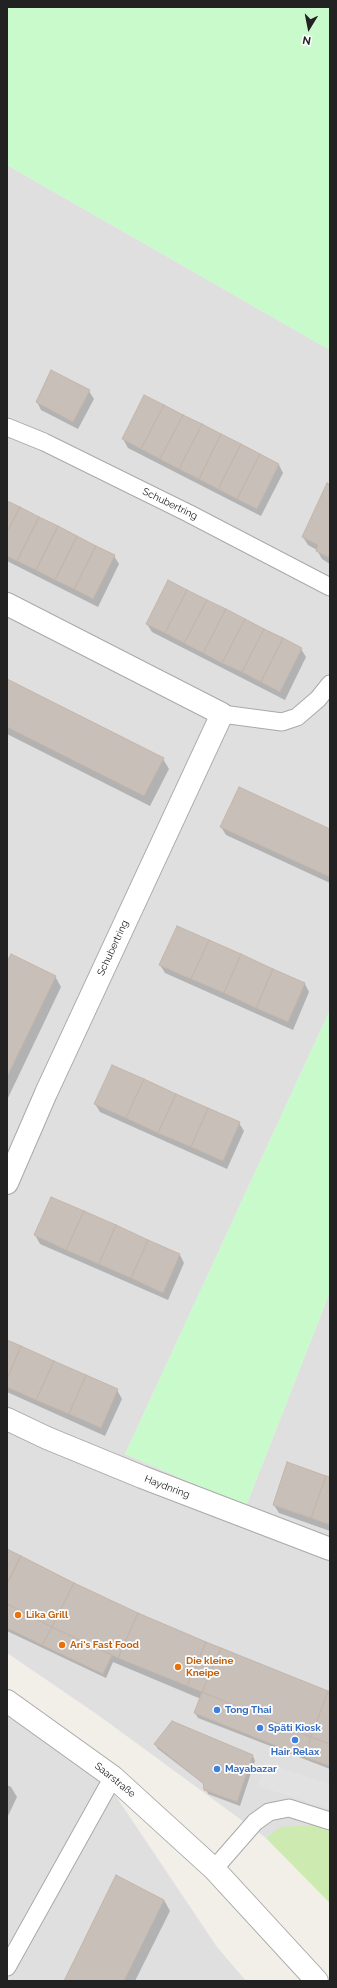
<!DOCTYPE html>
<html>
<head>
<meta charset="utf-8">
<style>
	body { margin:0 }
	#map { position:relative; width:337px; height:1988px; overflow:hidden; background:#f2efe9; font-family:Raleway,sans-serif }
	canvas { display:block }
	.frame { position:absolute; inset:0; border:8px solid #222; pointer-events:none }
	.north { position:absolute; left:289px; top:8px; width:40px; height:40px; -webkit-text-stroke:3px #fff; paint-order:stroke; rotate:190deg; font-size:11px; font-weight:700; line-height:16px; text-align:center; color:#222 }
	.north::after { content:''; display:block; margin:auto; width:14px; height:18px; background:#222; clip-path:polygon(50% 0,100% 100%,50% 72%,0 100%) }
</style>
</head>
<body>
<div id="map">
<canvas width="337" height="1988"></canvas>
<div class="frame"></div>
<div class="north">N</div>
</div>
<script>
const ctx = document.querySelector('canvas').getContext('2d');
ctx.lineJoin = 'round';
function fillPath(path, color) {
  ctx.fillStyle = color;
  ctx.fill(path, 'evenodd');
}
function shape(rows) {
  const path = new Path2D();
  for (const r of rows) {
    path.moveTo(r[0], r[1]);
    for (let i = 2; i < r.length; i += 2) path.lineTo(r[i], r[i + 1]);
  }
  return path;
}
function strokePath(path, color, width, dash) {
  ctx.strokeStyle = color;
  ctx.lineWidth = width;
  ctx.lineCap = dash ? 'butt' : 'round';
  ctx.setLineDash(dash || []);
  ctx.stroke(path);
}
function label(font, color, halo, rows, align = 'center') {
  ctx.font = font + ' Raleway,sans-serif';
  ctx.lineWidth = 3.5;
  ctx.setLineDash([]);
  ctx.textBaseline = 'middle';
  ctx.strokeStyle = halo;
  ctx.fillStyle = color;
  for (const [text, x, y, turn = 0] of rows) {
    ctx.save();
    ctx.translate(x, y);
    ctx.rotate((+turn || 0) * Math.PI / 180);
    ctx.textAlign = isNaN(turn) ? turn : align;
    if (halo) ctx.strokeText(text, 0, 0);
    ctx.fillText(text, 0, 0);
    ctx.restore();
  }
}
fillPath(shape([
	[7,165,330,350,330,1010,125,1454,246,1506,330,1292,330,1903,266,1838,98,1715,7,1653],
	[7,1710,99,1771,217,1947,246,1981,7,1981]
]), '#e0dfdf');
fillPath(shape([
	[313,1825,330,1831,330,1903,266,1838,280,1827]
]), '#cdebb0');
fillPath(shape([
	[7,7,330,7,330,350,7,165],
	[330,1010,330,1292,246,1506,125,1454]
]), '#c8facc');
fillPath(shape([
	[266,1763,330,1784,330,1809,258,1786]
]), '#e2e2e2');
fillPath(shape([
	[89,391,94,399,78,429,41,410,37,402],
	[145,396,279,465,283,473,261,516,128,448,123,439],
	[330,486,330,564,322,559,317,550,308,545,303,537],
	[7,502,114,556,119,564,98,607,7,561],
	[147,624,301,649,306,657,285,700,152,632],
	[7,680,163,759,169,769,150,806,7,734],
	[221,827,330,830,330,883,226,835],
	[7,965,55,976,61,987,7,1100],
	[160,965,305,984,309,992,293,1030,165,973],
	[95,1104,239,1123,244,1131,227,1169,100,1112],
	[35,1235,180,1255,184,1263,168,1300,40,1244],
	[7,1341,117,1390,122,1399,105,1436,7,1392],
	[330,1478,330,1531,279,1513,274,1505],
	[7,1550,137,1614,330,1693,330,1769,198,1718,195,1713,201,1699,113,1662,106,1678,7,1631],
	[155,1744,253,1756,255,1761,240,1806,208,1794,205,1785,158,1749],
	[7,1785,11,1787,17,1797,7,1818],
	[164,1900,170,1911,135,1981,65,1981]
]), '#0003');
const building = shape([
	[51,370,90,390,73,422,36,402,51,370],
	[144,395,164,405,141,449,122,439,144,395],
	[164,405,183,415,160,459,141,449,164,405],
	[183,415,202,424,179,469,160,459,183,415],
	[202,424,221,434,199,479,179,469,202,424],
	[221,434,241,444,218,489,199,479,221,434],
	[241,444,260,454,237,499,218,489,241,444],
	[260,454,279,464,257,509,237,499,260,454],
	[327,483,330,485,330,553,328,557,316,551,318,545,302,537,327,483],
	[7,501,20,507,7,532,7,501],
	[20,507,39,517,17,561,7,556,7,532,20,507],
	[39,517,58,526,36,570,17,561,39,517],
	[58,526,77,536,55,580,36,570,58,526],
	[77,536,96,546,74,589,55,580,77,536],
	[96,546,115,555,93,599,74,589,96,546],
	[168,580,187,590,165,633,146,624,168,580],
	[187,590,207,600,184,643,165,633,187,590],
	[207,600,226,609,203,653,184,643,207,600],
	[226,609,245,619,222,663,203,653,226,609],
	[245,619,264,629,242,672,222,663,245,619],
	[264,629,283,638,261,682,242,672,264,629],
	[283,638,302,648,280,692,261,682,283,638],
	[7,679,164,758,144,796,7,727,7,679],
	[239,787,330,829,330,877,220,827,239,787],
	[177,926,209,940,191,979,159,965,177,926],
	[209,940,241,954,224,993,191,979,209,940],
	[11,954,56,976,7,1077,7,962,11,954],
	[241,954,273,969,256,1008,224,993,241,954],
	[273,969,305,983,288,1022,256,1008,273,969],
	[112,1065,144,1079,126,1118,94,1104,112,1065],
	[144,1079,176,1094,158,1133,126,1118,144,1079],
	[176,1094,208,1108,191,1147,158,1133,176,1094],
	[208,1108,240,1122,223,1161,191,1147,208,1108],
	[51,1197,84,1211,66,1250,34,1235,51,1197],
	[84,1211,116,1225,99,1264,66,1250,84,1211],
	[116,1225,148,1240,131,1278,99,1264,116,1225],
	[148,1240,180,1254,163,1293,131,1278,148,1240],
	[7,1340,21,1346,7,1379,7,1340],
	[21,1346,54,1361,36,1400,7,1387,7,1379,21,1346],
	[54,1361,86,1375,69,1414,36,1400,54,1361],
	[86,1375,118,1389,101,1428,69,1414,86,1375],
	[287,1462,326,1476,311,1518,273,1505,287,1462],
	[326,1476,330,1477,330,1525,311,1518,326,1476],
	[7,1549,21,1556,7,1584,7,1549],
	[21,1556,74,1583,52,1627,7,1604,7,1584,21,1556],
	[74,1583,138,1613,118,1658,52,1627,74,1583],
	[7,1604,52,1627,42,1645,7,1628,7,1604],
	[138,1613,206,1642,187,1686,118,1658,138,1613],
	[52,1627,112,1655,103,1674,42,1645,52,1627],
	[206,1642,221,1648,202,1692,187,1686,206,1642],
	[221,1648,328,1691,311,1737,202,1692,221,1648],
	[328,1691,330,1692,330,1744,311,1737,328,1691],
	[202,1692,311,1737,304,1757,194,1713,202,1692],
	[172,1721,253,1755,237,1802,204,1790,203,1783,154,1744,172,1721],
	[311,1737,330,1744,330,1766,304,1757,311,1737],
	[116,1875,164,1900,124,1981,64,1981,116,1875]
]);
fillPath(building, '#c7bfb8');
strokePath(building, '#c4b6ab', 1);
const service = shape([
	[7,427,44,442,188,513,330,587],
	[222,714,282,722,297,717,318,699,330,684],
	[214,1869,255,1822,269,1812,289,1808,330,1821],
	[7,1967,113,1777]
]);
const minor = shape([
	[7,604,222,714,46,1093,7,1183],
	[7,1419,47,1438,142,1477,330,1549]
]);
const tertiary = shape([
	[7,1701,113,1777,214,1869,317,1981]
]);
strokePath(service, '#a9a9a9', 19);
strokePath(minor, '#a9a9a9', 24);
strokePath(tertiary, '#a9a9a9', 24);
strokePath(service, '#fff', 17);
strokePath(minor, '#fff', 22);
strokePath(tertiary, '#fff', 22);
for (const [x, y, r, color] of [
	[18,1615,4,"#e8710a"],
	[62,1645,4,"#e8710a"],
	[178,1667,4,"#e8710a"],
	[217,1710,4,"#3f7fe0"],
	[260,1728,4,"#3f7fe0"],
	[295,1740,4,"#3f7fe0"],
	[217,1769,4,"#3f7fe0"]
]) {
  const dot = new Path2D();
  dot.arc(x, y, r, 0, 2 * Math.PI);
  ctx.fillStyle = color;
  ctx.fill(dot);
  strokePath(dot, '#fff', 1.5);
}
label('10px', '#222', '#fff', [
	["Schubertring",170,504,26],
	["Schubertring",113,948,-65],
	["Haydnring",167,1487,21],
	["Saarstraße",115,1780,39]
]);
label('bold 10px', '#c56008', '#fff', [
	["Lika Grill",26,1615],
	["Ari's Fast Food",70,1645],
	["Die kleine",186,1661],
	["Kneipe",186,1673]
], 'left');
label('bold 10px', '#366cbe', '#fff', [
	["Tong Thai",225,1710],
	["Späti Kiosk",268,1728],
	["Hair Relax",295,1752,"center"],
	["Mayabazar",225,1769]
], 'left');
</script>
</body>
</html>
